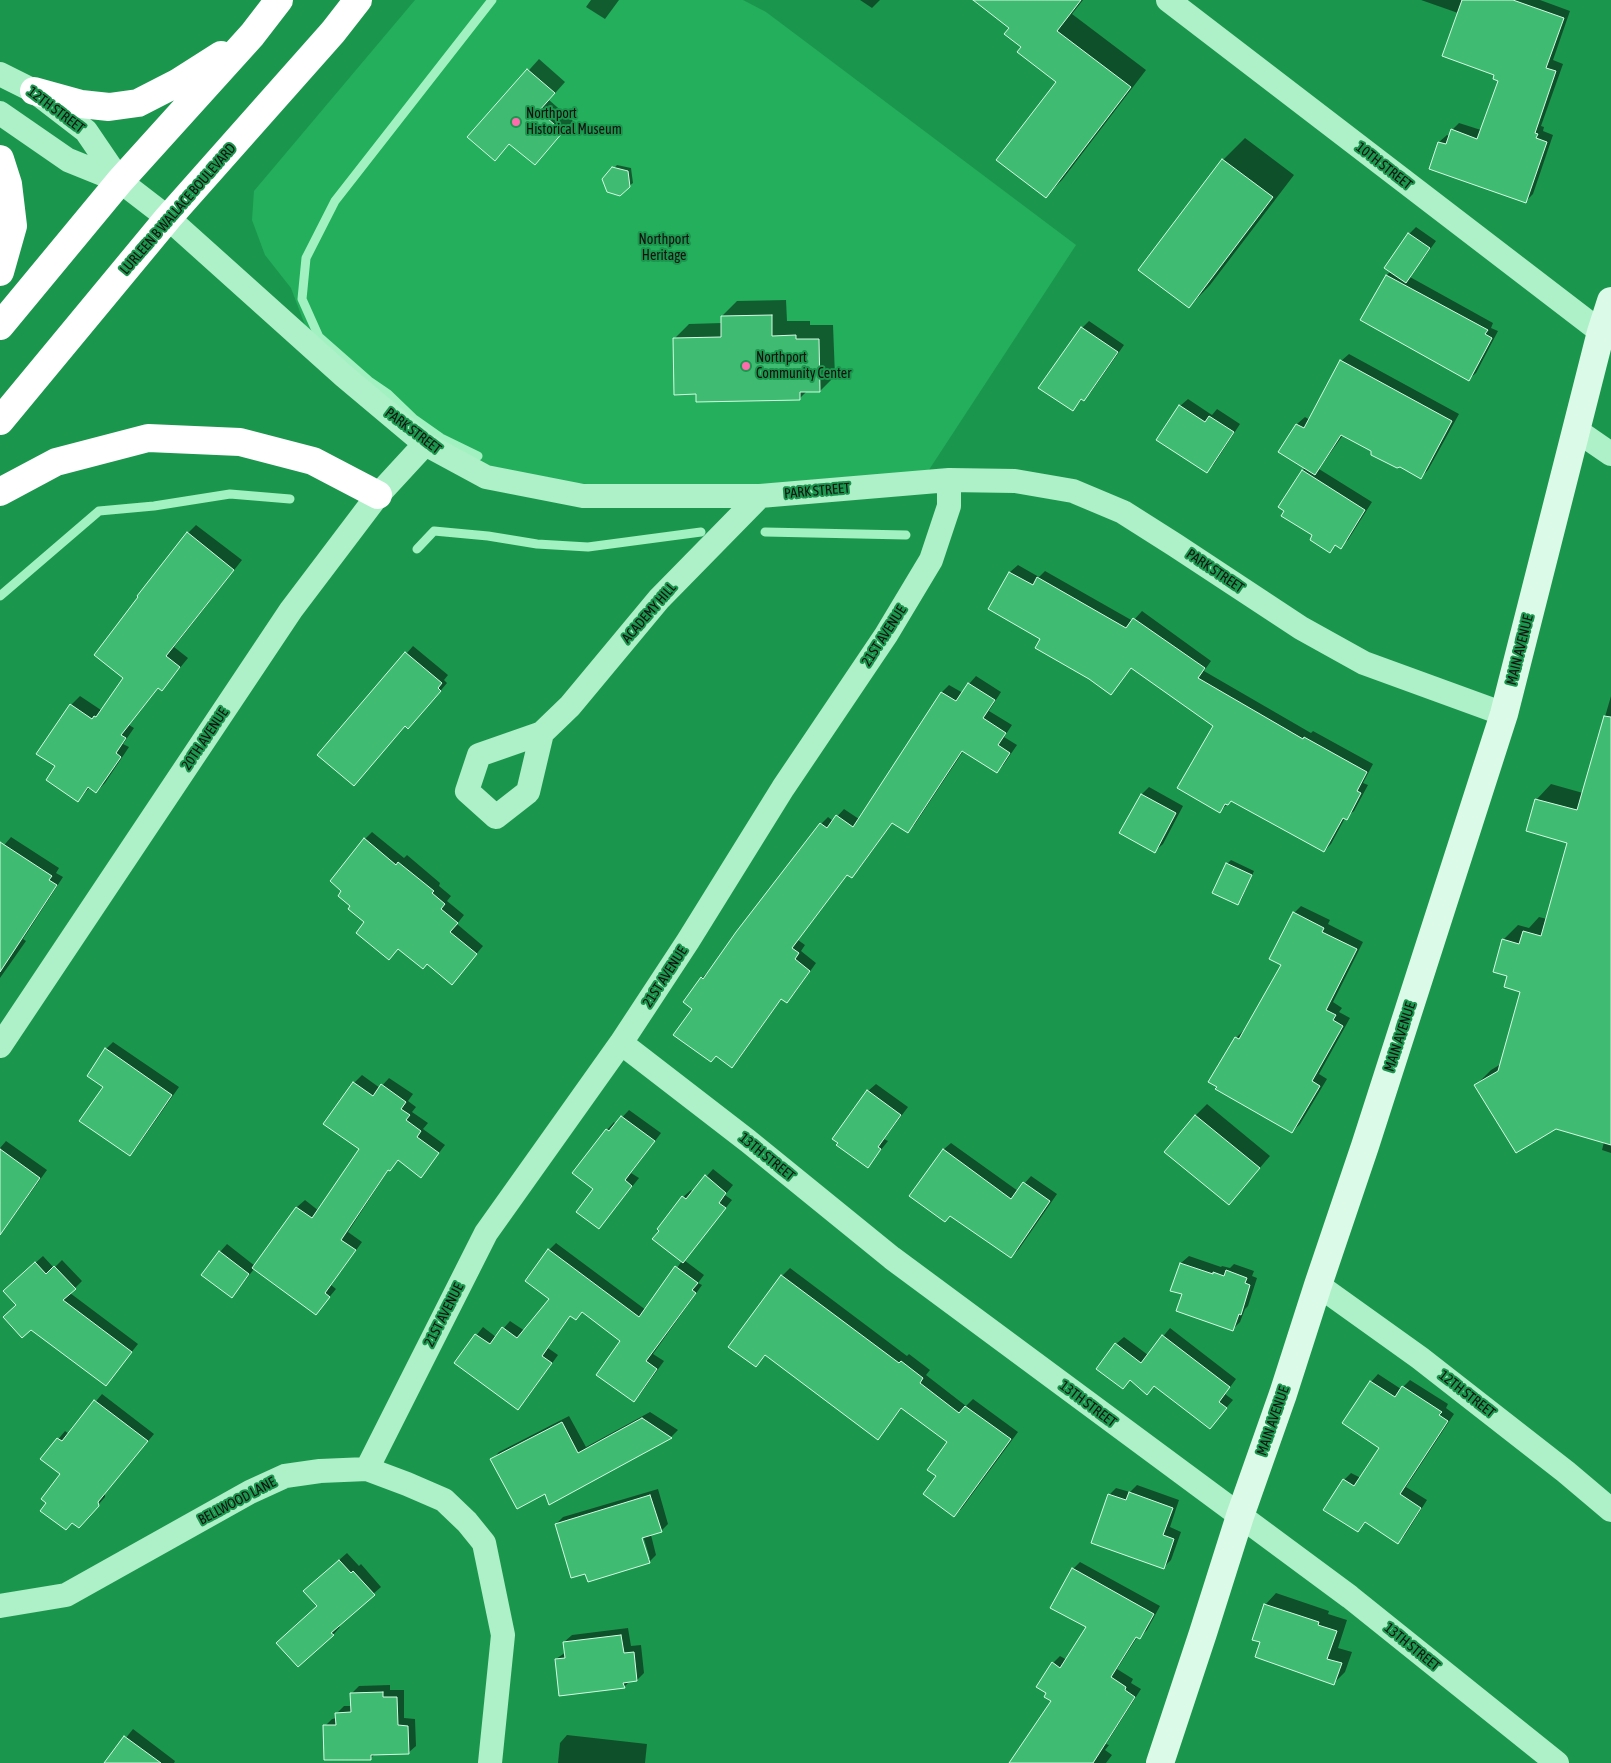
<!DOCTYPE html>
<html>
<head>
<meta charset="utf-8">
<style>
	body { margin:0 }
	canvas { display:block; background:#1b964d }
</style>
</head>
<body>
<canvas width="1611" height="1763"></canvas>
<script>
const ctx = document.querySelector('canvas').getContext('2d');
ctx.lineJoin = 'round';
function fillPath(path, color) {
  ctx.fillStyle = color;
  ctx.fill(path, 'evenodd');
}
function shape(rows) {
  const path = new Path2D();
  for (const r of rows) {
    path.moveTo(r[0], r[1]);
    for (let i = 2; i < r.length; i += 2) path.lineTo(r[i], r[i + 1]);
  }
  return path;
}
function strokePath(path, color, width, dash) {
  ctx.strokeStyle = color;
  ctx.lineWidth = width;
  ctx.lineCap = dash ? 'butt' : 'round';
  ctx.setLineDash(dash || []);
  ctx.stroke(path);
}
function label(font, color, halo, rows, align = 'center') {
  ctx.font = font + ' "Asap Condensed",sans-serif';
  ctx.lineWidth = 4;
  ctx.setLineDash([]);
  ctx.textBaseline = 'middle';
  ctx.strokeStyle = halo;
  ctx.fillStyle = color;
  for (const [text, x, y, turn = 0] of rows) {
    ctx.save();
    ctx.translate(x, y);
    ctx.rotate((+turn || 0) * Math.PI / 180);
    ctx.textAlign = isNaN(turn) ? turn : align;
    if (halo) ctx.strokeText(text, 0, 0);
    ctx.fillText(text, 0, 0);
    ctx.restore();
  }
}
fillPath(shape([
	[415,0,743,0,766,12,1076,245,921,482,760,496,486,477,314,349,291,288,265,255,252,220,254,191]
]), '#23af5b');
fillPath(shape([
	[591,0,619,0,605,19,586,7],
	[860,0,880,0,872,8],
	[997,0,1083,0,1072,14,1146,70,1062,180,1046,196,1058,81,1010,28],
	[1421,0,1540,0,1570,11,1553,60,1563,64,1541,126,1544,127,1543,131,1553,135,1533,194,1526,201,1439,142,1447,135,1450,136,1452,130,1459,123,1481,130,1499,80,1458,13],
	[539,59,565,82,549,100,573,121,535,164,510,143,506,148,469,137],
	[1245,138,1294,175,1210,285,1189,307,1140,270,1223,160],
	[617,165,631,168,633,183,629,186,604,179],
	[1416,227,1436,241,1410,277,1493,323,1491,328,1498,331,1476,373,1469,379,1362,320,1387,275,1391,271,1409,234],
	[786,300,787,321,810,321,810,325,833,325,835,376,820,391,807,391,800,398,697,393,674,339,689,324,722,323,722,316,737,301],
	[1089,321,1124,345,1091,392,1084,399,1083,398,1073,410,1082,328],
	[1349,354,1459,414,1428,470,1421,477,1343,435,1319,469,1372,502,1348,540,1340,547,1336,544,1330,551,1314,535,1303,470,1305,468,1280,452,1297,424,1305,417,1310,420,1341,361],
	[1188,399,1212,415,1217,409,1240,424,1214,464,1206,472,1180,406],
	[196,525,242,560,174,647,188,658,170,680,162,689,159,687,129,725,134,728,123,744,129,747,105,783,96,792,90,787,78,801,57,766,71,705,80,696,101,710,125,678,188,533],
	[1018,565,1039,577,1045,571,1133,621,1142,611,1211,661,1204,671,1311,733,1313,731,1373,764,1363,783,1368,785,1354,811,1345,818,1331,844,1324,851,1232,800,1219,812,1214,725,1132,667,1111,693,1042,639,990,609,1010,572],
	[413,646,448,675,444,680,447,683,416,720,406,725,319,755],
	[976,676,1001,692,989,711,1012,725,1004,737,1017,745,1004,764,997,772,964,750,915,824,908,832,893,822,859,869,852,876,848,874,798,940,805,945,801,951,816,963,794,994,787,1001,782,998,739,1059,732,1066,694,1009,702,978,709,971,821,824,828,817,833,821,844,809,859,819,942,692,949,685,963,693,969,684],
	[1611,696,1611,1153,1602,1150,1604,1142,1476,1085,1491,1070,1501,1064,1522,991,1508,975,1503,940,1518,925,1529,928,1539,917,1547,919,1568,842,1528,830,1537,799,1551,784,1583,793],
	[1149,787,1183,806,1163,844,1155,851,1142,794],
	[372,832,404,858,407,855,440,883,439,886,451,896,447,901,464,915,457,924,483,946,452,983,427,963,399,948,389,958,366,922,365,839],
	[11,837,59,868,56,873,63,877,23,939,26,941,0,978,0,850],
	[1231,860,1254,871,1241,900,1238,903,1214,892,1227,864],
	[1301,906,1330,920,1328,924,1363,942,1333,1002,1342,1008,1339,1012,1350,1018,1319,1074,1327,1079,1300,1124,1292,1132,1236,1038,1243,1031,1245,1032,1282,964,1294,913],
	[113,1042,179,1087,137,1147,130,1154,104,1086,106,1049],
	[362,1075,380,1088,389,1078,413,1094,408,1101,416,1107,412,1112,428,1123,423,1129,445,1145,421,1176,399,1160,389,1169,348,1232,362,1242,331,1285,336,1289,316,1313,254,1269,232,1297,220,1252,227,1244,255,1266,297,1207,305,1200,319,1211,361,1149,325,1123,354,1083],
	[876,1084,908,1107,884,1139,888,1141,868,1166,868,1091],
	[1207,1104,1270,1156,1229,1204,1166,1152,1196,1115],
	[629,1110,661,1133,631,1173,639,1178,599,1228,607,1130,614,1122,616,1124],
	[6,1141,47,1170,0,1235,0,1148],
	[951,1143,1018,1191,1031,1176,1057,1194,1019,1249,1011,1257,943,1150],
	[713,1169,733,1185,725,1195,732,1200,684,1260,704,1275,698,1283,702,1285,653,1354,664,1361,641,1393,634,1400,621,1340,583,1311,576,1318,571,1315,548,1348,558,1355,525,1401,518,1408,455,1362,483,1327,496,1337,510,1321,525,1331,551,1299,549,1250,556,1243,646,1310,682,1261,683,1197,691,1190,693,1192],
	[43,1256,54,1268,62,1260,82,1281,70,1293,138,1344,106,1384,18,1305,12,1284],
	[1189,1256,1221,1267,1222,1266,1230,1268,1234,1264,1254,1271,1252,1276,1257,1278,1248,1306,1245,1309,1240,1322,1233,1329,1183,1294,1172,1290,1181,1263],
	[790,1268,907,1356,909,1354,930,1370,926,1375,966,1406,973,1399,1018,1432,962,1508,954,1516,938,1476,949,1442,902,1408,878,1438,766,1355,756,1366,730,1347,782,1276],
	[1170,1328,1236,1379,1225,1394,1233,1400,1210,1427,1116,1344,1124,1337,1148,1355],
	[1378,1374,1401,1389,1410,1380,1448,1404,1446,1408,1454,1414,1406,1487,1427,1500,1405,1535,1398,1542,1366,1522,1358,1531,1344,1480,1351,1473,1361,1478,1381,1447,1371,1382],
	[102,1394,154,1434,105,1493,105,1497,86,1519,62,1474,42,1459,65,1431,69,1434],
	[650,1412,678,1430,671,1437,549,1503,546,1493,492,1460,499,1452,569,1416,586,1447],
	[1137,1485,1179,1500,1170,1527,1181,1532,1171,1560,1163,1568,1109,1495,1116,1488,1130,1492],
	[658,1489,668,1524,661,1531,651,1535,656,1555,649,1562,556,1524,563,1517],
	[639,1532,642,1532,650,1559,647,1559],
	[347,1553,359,1566,361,1564,381,1587,338,1625,340,1627,333,1635,298,1666,319,1606,312,1584],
	[1080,1562,1160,1606,1147,1630,1140,1637,1138,1636,1117,1669,1133,1679,1131,1683,1141,1689,1106,1744,1109,1745,1105,1750,1112,1755,1106,1763,1013,1763,1052,1701,1053,1663,1060,1656,1067,1660,1088,1627,1073,1569],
	[1276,1593,1329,1611,1328,1614,1347,1620,1338,1648,1352,1652,1345,1672,1334,1683,1262,1642,1265,1605],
	[628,1628,631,1646,641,1645,644,1673,637,1680,630,1681,624,1687,556,1659,566,1652,564,1642,572,1635],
	[390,1685,390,1690,404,1690,404,1718,415,1719,416,1746,408,1753,375,1754,371,1758,325,1726,332,1719,337,1718,337,1713,344,1706,352,1706,352,1693,359,1686],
	[133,1729,175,1761,174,1763,106,1763],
	[567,1735,647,1744,645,1763,558,1763,560,1743]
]), '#0007');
strokePath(shape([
	[478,456,441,438,414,419,388,394,369,381,319,337,302,299,306,258,335,201,492,0],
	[765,532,906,535],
	[417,549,434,531,488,536,537,544,588,547,701,532],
	[0,596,99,511,154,506,230,494,290,499]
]), '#a1f2c0', 9);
const building = shape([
	[973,0,1081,0,1057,31,1131,87,1046,198,996,160,1056,82,1017,52,1021,47,1004,34,1009,28,973,0],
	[1462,0,1513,0,1564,18,1546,68,1556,71,1535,133,1538,134,1536,138,1547,142,1526,203,1429,169,1438,142,1446,144,1451,129,1477,139,1498,81,1493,79,1494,75,1442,56,1462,0],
	[527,69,555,93,539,111,563,132,535,165,509,144,495,161,467,137,527,69],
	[1222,159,1273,197,1189,308,1138,270,1222,159],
	[612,167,628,171,630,187,620,196,607,192,602,179,612,167],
	[1408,233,1430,248,1406,283,1384,268,1408,233],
	[1386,275,1488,330,1485,334,1492,338,1469,381,1360,320,1386,275],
	[772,315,772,336,796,335,796,339,819,339,820,392,800,392,800,400,696,402,696,394,674,395,673,338,721,337,721,316,772,315],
	[1081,327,1118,352,1084,401,1081,399,1073,411,1038,388,1081,327],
	[1340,360,1452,421,1421,479,1400,467,1397,468,1371,455,1371,451,1341,435,1315,475,1278,452,1296,424,1304,428,1340,360],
	[1179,405,1205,422,1209,416,1234,432,1207,473,1156,440,1179,405],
	[1302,470,1365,510,1341,549,1335,545,1330,553,1310,540,1312,535,1281,516,1284,511,1278,507,1302,470],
	[187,532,234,570,166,656,180,667,162,691,158,688,121,735,126,738,116,753,121,757,96,793,88,787,78,802,46,780,55,766,36,754,70,704,92,719,94,716,96,717,123,678,94,655,138,597,137,596,187,532],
	[1009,572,1033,585,1037,577,1126,628,1133,618,1205,668,1198,678,1303,739,1304,737,1367,772,1357,791,1361,793,1347,820,1343,818,1324,852,1231,801,1228,805,1225,804,1220,813,1177,788,1213,726,1131,668,1111,695,1089,679,1035,648,1040,639,988,609,1009,572],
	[405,652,442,683,438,688,441,691,408,729,405,726,354,786,317,755,405,652],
	[968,683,995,700,983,718,1006,733,998,745,1010,753,997,773,962,751,908,833,892,823,852,878,847,875,792,948,799,953,795,959,810,971,787,1003,781,999,732,1068,716,1056,711,1062,673,1035,692,1009,683,1002,701,977,703,979,736,932,820,823,827,828,836,815,853,827,941,692,956,701,968,683],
	[1604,716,1611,717,1611,1145,1556,1129,1516,1153,1474,1085,1498,1071,1520,992,1504,987,1507,976,1493,972,1502,939,1519,944,1523,931,1541,936,1567,843,1526,831,1535,799,1577,810,1604,716],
	[1141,794,1176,813,1155,853,1119,833,1141,794],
	[364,838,396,865,398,862,434,891,432,893,445,904,441,909,458,923,450,932,477,954,452,985,427,964,423,969,398,949,389,960,356,933,364,922,348,909,350,906,338,896,341,891,330,881,364,838],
	[0,842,52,876,49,880,57,885,0,972,0,842],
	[1226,863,1252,875,1238,905,1212,893,1226,863],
	[1293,912,1324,928,1322,932,1357,949,1326,1010,1336,1015,1333,1020,1343,1026,1312,1081,1320,1086,1292,1133,1215,1089,1217,1087,1208,1082,1235,1037,1239,1039,1281,965,1269,959,1293,912],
	[105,1048,172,1095,130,1156,79,1121,103,1087,87,1076,105,1048],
	[353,1082,373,1096,381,1084,406,1102,401,1109,410,1115,406,1120,421,1131,417,1137,439,1153,421,1178,398,1160,390,1171,388,1170,341,1240,356,1250,325,1293,330,1297,316,1315,252,1268,296,1207,312,1218,359,1149,323,1124,353,1082],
	[867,1090,901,1115,878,1147,881,1149,868,1168,836,1145,838,1143,832,1139,867,1090],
	[1195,1115,1260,1168,1229,1205,1164,1152,1195,1115],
	[621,1116,655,1141,625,1180,632,1186,599,1229,576,1212,593,1189,572,1173,606,1129,609,1131,621,1116],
	[0,1149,40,1178,0,1235,0,1149],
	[943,1149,1011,1199,1023,1182,1050,1201,1011,1258,950,1216,945,1222,909,1196,943,1149],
	[705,1175,726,1193,719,1203,726,1208,683,1263,652,1239,659,1231,657,1229,682,1196,686,1199,705,1175],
	[548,1249,639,1317,675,1266,698,1283,692,1290,696,1293,646,1361,657,1369,634,1402,596,1375,620,1341,582,1312,576,1320,570,1316,542,1356,552,1363,518,1410,454,1363,475,1334,490,1344,502,1327,517,1338,549,1299,525,1281,548,1249],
	[219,1251,249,1274,232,1298,201,1275,219,1251],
	[35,1262,46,1274,54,1266,76,1289,63,1300,132,1352,106,1386,31,1330,22,1338,3,1317,16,1305,3,1291,35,1262],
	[1180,1263,1213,1274,1213,1272,1224,1276,1226,1270,1247,1278,1245,1283,1250,1285,1241,1315,1239,1314,1233,1331,1176,1311,1182,1294,1170,1291,1180,1263],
	[781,1275,899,1363,901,1361,923,1378,920,1383,959,1413,965,1406,1011,1439,954,1517,923,1494,936,1476,927,1470,947,1442,901,1408,878,1440,765,1355,756,1367,728,1347,781,1275],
	[1162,1335,1230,1387,1219,1402,1227,1408,1210,1429,1154,1386,1147,1395,1130,1380,1123,1389,1096,1369,1115,1343,1141,1363,1162,1335],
	[1370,1381,1395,1397,1402,1386,1442,1412,1439,1415,1448,1421,1400,1494,1421,1508,1398,1544,1365,1522,1358,1532,1323,1510,1343,1479,1354,1486,1379,1448,1342,1423,1370,1381],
	[94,1400,148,1441,98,1502,99,1506,79,1528,72,1523,66,1530,40,1511,46,1503,41,1499,60,1474,40,1459,57,1438,62,1441,94,1400],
	[642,1418,672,1438,549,1505,545,1494,517,1509,490,1459,562,1422,578,1453,642,1418],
	[1129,1492,1173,1508,1163,1535,1174,1539,1164,1569,1091,1543,1108,1494,1126,1500,1129,1492],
	[650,1495,662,1532,642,1538,650,1563,588,1582,585,1574,571,1578,555,1524,650,1495],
	[339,1560,351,1573,353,1571,375,1595,331,1633,334,1635,298,1667,276,1643,317,1606,303,1591,339,1560],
	[1072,1568,1154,1614,1140,1639,1136,1637,1111,1677,1126,1687,1125,1690,1135,1697,1093,1763,1009,1763,1051,1701,1044,1697,1046,1693,1036,1687,1052,1662,1060,1668,1086,1627,1050,1608,1072,1568],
	[1264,1604,1319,1622,1318,1625,1337,1631,1327,1659,1342,1663,1334,1685,1255,1657,1260,1642,1252,1640,1264,1604],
	[621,1635,624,1653,634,1652,637,1681,623,1683,625,1688,559,1696,555,1659,565,1658,563,1642,621,1635],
	[383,1692,383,1697,397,1697,398,1725,408,1726,409,1754,371,1755,371,1760,324,1760,323,1725,336,1725,335,1713,351,1712,350,1693,383,1692],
	[124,1736,161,1763,104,1763,124,1736]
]);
fillPath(building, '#3fbc71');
strokePath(building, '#d4fbe4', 1);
strokePath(shape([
	[1168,0,1601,332],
	[0,74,34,91,86,131,120,181],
	[0,113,68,160,120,181,168,218,344,376,425,444,486,477,583,496,760,496,949,480,1015,481,1073,491,1123,512,1175,545,1301,628,1364,663,1504,714],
	[1576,430,1611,454],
	[542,733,570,706,659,599,760,496],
	[542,733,528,792,496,817,467,791,479,755,542,733],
	[621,1043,748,1141,892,1258,1350,1597,1557,1763],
	[0,1046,291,610,378,495,425,444],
	[1318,1285,1420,1358,1566,1472,1611,1510],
	[367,1469,486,1233,621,1043,688,941,783,788,886,635,931,560,949,506,949,480],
	[0,1606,66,1595,250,1492,285,1476,320,1471,367,1469,407,1484,444,1500,467,1522,484,1543,503,1635,490,1763]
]), '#aef0c8', 24);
strokePath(shape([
	[1160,1763,1203,1633,1240,1516,1283,1394,1318,1285,1365,1146,1504,714,1601,332,1611,301]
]), '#dbfbe8', 28);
strokePath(shape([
	[34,91,81,104,109,107,138,103,177,83,221,55],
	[0,159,8,184,13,226,0,272],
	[0,326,120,181,252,35,279,0],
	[0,421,168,218,333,32,358,0],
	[0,492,56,462,148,438,240,442,313,461,378,495]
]), '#fff', 28);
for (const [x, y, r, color] of [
	[516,122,5,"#ff6cad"],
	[746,366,5,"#ff6cad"]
]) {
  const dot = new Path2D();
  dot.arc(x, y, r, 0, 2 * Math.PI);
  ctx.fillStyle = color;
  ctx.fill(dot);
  strokePath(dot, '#1b964d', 2);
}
label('14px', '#111', '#1b964d', [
	["12TH STREET",56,110,37],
	["10TH STREET",1384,166,38],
	["LURLEEN B WALLACE BOULEVARD",178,209,-49],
	["PARK STREET",413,431,37],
	["PARK STREET",817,491,-5],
	["PARK STREET",1215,571,34],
	["ACADEMY HILL",649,613,-49],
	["21ST AVENUE",884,636,-57],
	["MAIN AVENUE",1520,650,-76],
	["20TH AVENUE",205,739,-56],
	["21ST AVENUE",665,977,-57],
	["MAIN AVENUE",1400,1037,-72],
	["13TH STREET",767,1157,39],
	["21ST AVENUE",444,1315,-63],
	["12TH STREET",1467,1394,38],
	["13TH STREET",1088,1404,37],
	["MAIN AVENUE",1273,1421,-71],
	["BELLWOOD LANE",237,1501,-28],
	["13TH STREET",1412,1647,39]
]);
label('14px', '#111', '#1b964d', [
	["Northport",526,114],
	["Historical Museum",526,130],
	["Northport",756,358],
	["Community Center",756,374]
], 'left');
label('14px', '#111', '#1b964d', [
	["Northport",664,240],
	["Heritage",664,256]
]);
</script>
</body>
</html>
